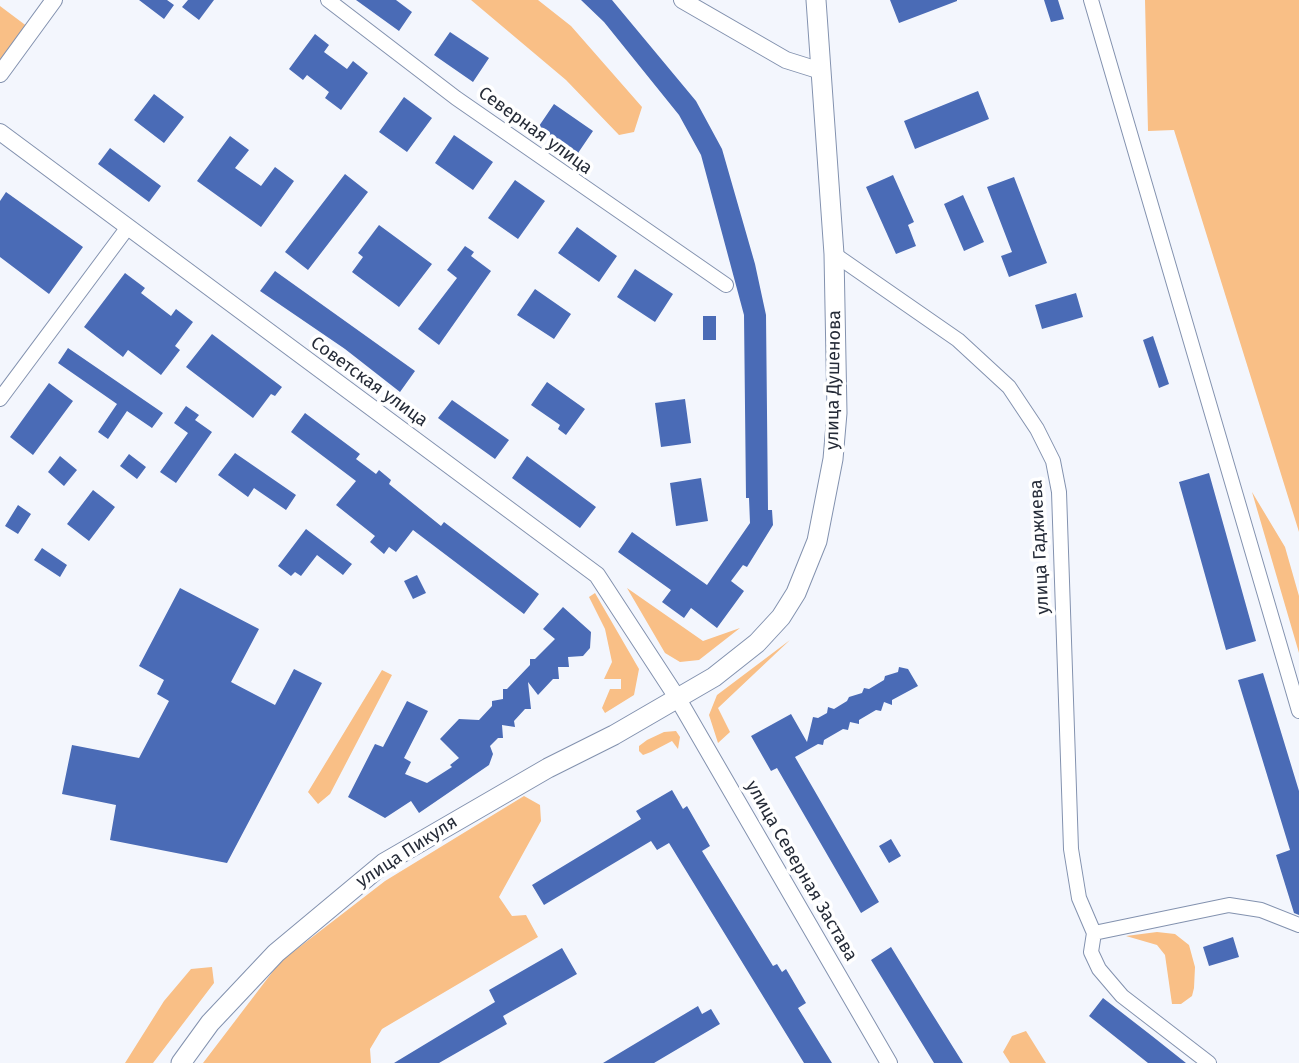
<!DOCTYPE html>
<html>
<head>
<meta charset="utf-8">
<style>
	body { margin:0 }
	canvas { display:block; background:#f3f6fd }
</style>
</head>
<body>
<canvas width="1299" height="1063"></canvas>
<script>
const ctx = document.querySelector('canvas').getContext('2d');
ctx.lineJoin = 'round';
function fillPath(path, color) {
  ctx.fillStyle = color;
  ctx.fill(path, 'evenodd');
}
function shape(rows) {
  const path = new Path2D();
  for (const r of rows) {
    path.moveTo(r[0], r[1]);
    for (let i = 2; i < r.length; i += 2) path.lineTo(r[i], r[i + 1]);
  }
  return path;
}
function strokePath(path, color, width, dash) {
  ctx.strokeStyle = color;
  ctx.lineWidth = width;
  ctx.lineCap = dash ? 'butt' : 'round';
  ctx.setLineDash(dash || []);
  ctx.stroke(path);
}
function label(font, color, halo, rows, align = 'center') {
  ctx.font = font + ' "Fira Sans",sans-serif';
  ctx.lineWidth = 7;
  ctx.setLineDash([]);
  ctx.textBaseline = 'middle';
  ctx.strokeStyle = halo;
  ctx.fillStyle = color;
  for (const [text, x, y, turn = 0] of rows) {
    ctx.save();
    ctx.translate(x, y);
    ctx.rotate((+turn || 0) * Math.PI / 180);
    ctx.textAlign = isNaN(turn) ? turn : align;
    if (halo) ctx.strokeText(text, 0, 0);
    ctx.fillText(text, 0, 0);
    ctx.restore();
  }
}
fillPath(shape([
	[471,0,538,0,571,26,642,107,634,132,619,135,566,80],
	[1145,0,1299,0,1299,532,1174,130,1148,131],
	[0,6,28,27,0,63],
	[1252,492,1285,547,1299,596,1299,653],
	[627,588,703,641,740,628,699,660,680,662,665,653],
	[595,593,639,669,634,695,605,713,602,708,610,689,621,689,621,679,604,679,612,662,605,629,589,597],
	[790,640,718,708,730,732,718,743,709,715,717,695],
	[382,670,392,675,330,794,318,804,308,792],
	[676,731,680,737,678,749,672,741,651,752,643,755,639,751,639,746,647,740,664,732],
	[524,796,540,805,541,821,499,897,512,916,526,915,538,937,382,1029,370,1049,371,1063,203,1063,280,962,385,881],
	[1157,932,1175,934,1189,945,1195,967,1194,988,1192,996,1181,1004,1172,1004,1165,955,1157,945,1126,936],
	[212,967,214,983,153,1063,125,1063,164,1001,191,969],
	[1026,1031,1046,1063,1010,1063,1003,1052,1012,1036]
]), '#f9bf86');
fillPath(shape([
	[139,0,167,0,174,5,164,19],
	[188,0,214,0,199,20,182,7],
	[356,0,396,0,412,12,399,31],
	[581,0,612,0,696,101,722,149,755,264,766,315,768,510,772,510,773,525,747,567,743,565,731,581,744,591,717,628,691,608,684,618,662,602,671,590,618,552,632,532,707,585,750,523,749,498,746,498,744,315,701,155,679,115,604,22],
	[890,0,957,0,957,1,899,23],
	[1044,0,1058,0,1064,19,1051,22],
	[450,32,489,58,473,82,434,55],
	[315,34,329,45,324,52,347,69,353,61,368,73,341,110,325,98,329,92,307,75,303,80,289,69],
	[978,91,989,119,915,149,904,121],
	[154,94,184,117,164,143,134,120],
	[404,97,432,118,407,152,379,132],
	[554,104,593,131,576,156,537,129],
	[454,135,493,162,473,190,435,163],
	[230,136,249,150,235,168,261,186,275,167,294,181,261,227,197,181],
	[110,148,161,186,149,202,98,164],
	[345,174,368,192,308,270,285,252],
	[893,175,914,222,908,225,916,246,896,254,866,187],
	[1014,177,1047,263,1009,277,1001,256,1012,252,987,187],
	[515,180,545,201,518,239,488,218],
	[6,192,83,247,49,294,0,257,0,201],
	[963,195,984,242,964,251,944,204],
	[379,225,432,264,399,307,352,272,363,257,358,253],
	[577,227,617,256,599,282,558,253],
	[465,246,474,252,471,256,491,271,439,345,418,329,457,278,447,270],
	[635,269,673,294,655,322,617,297],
	[275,271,415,371,400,392,345,349,260,291],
	[125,273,145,288,141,293,171,316,176,309,193,322,175,346,180,350,161,375,128,350,123,357,84,327],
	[535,289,571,314,554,339,517,315],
	[1076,293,1083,317,1042,329,1035,305],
	[703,316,716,316,716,340,703,340],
	[212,334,282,387,275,396,271,394,253,418,186,367],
	[1153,336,1169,384,1159,388,1143,340],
	[68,348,163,413,152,428,127,411,108,439,98,432,117,404,58,363],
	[547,382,585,409,566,435,558,429,560,425,531,405],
	[49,383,73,401,33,455,10,437],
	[685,399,691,443,661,447,655,403],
	[452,400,509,440,495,459,438,418],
	[186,406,199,415,195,420,212,432,176,483,160,472,188,433,174,423],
	[305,413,360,454,356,459,376,474,379,470,391,480,389,484,441,526,444,522,539,594,524,614,413,530,396,552,389,547,384,554,370,542,375,536,336,505,356,481,291,432],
	[235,453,296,495,286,510,254,488,248,497,218,475],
	[129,454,146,467,137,479,120,466],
	[60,456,77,470,64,486,48,472],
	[527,456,596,507,580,528,512,478],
	[1209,473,1256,641,1226,650,1179,482],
	[701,478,708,521,676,526,670,483],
	[93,490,115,507,89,541,67,524],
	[18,505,31,514,18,534,5,526],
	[306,529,352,564,343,575,317,555,301,576,295,572,291,576,278,566],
	[42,548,67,565,60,577,34,560],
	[417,575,426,593,413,599,404,581],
	[180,588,259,629,231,682,275,705,294,669,322,683,227,863,110,840,116,805,62,794,72,745,139,758,169,701,157,694,164,680,139,666],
	[563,607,591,632,590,648,583,656,568,657,569,667,558,667,559,679,553,679,538,695,528,682,531,709,525,709,514,721,515,727,502,725,503,738,498,738,490,746,493,754,489,765,419,813,411,801,385,818,348,797,375,744,383,747,407,701,428,711,404,758,411,762,405,774,427,783,452,767,450,765,459,758,440,739,459,719,479,720,492,706,492,701,503,699,503,689,507,689,530,665,530,659,535,659,555,639,543,629],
	[899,667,908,669,918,686,892,700,892,705,884,702,881,711,876,710,859,720,859,724,850,722,848,730,843,729,824,740,823,745,818,744,795,757,879,902,861,913,777,768,771,771,751,736,791,714,807,742,813,717,818,718,827,713,828,707,834,709,847,701,849,697,862,693,864,688,869,689,884,680,885,676,898,672],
	[1263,673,1299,791,1299,915,1294,913,1276,855,1290,850,1238,680],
	[672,790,683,809,687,806,710,846,702,851,773,966,777,964,782,972,786,969,806,1003,798,1008,832,1063,804,1063,669,843,657,850,651,841,544,905,532,885,641,819,636,811],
	[891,839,901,856,889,863,879,846],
	[1233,937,1239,957,1209,966,1203,947],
	[891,947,926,1004,963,1063,934,1063,871,960],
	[562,948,577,974,503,1016,507,1024,439,1063,394,1063,495,1002,489,990],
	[1103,998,1152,1036,1186,1063,1148,1063,1089,1016],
	[698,1006,702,1014,711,1009,720,1024,654,1063,603,1063]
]), '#4a6bb6');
const minor = shape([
	[328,0,456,98,726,285],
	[1091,0,1299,711],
	[834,254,958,340,1009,387,1037,429,1053,461,1059,492,1071,849,1079,898,1094,933,1091,952,1099,969,1122,996,1209,1063],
	[0,399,128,227],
	[1094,933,1229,905,1261,910,1299,925]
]);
const tertiary = shape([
	[682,0,786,60,821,71],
	[0,74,54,0],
	[0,132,597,575,678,699,889,1063]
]);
const secondary = shape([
	[181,1063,210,1023,276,953,384,863,548,768,614,735,714,677,757,643,781,617,796,593,817,541,833,459,837,413,834,254,816,0]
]);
strokePath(minor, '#8392af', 16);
strokePath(tertiary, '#8392af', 18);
strokePath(secondary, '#8392af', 21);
strokePath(minor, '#fff', 14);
strokePath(tertiary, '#fff', 16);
strokePath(secondary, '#fff', 19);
label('18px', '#262c38', '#fff', [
	["Северная улица",535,131,36],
	["улица Душенова",834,380,-89],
	["Советская улица",369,382,36],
	["улица Гаджиева",1040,547,-93],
	["улица Пикуля",407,852,-33],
	["улица Северная Застава",801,871,60]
]);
</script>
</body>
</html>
